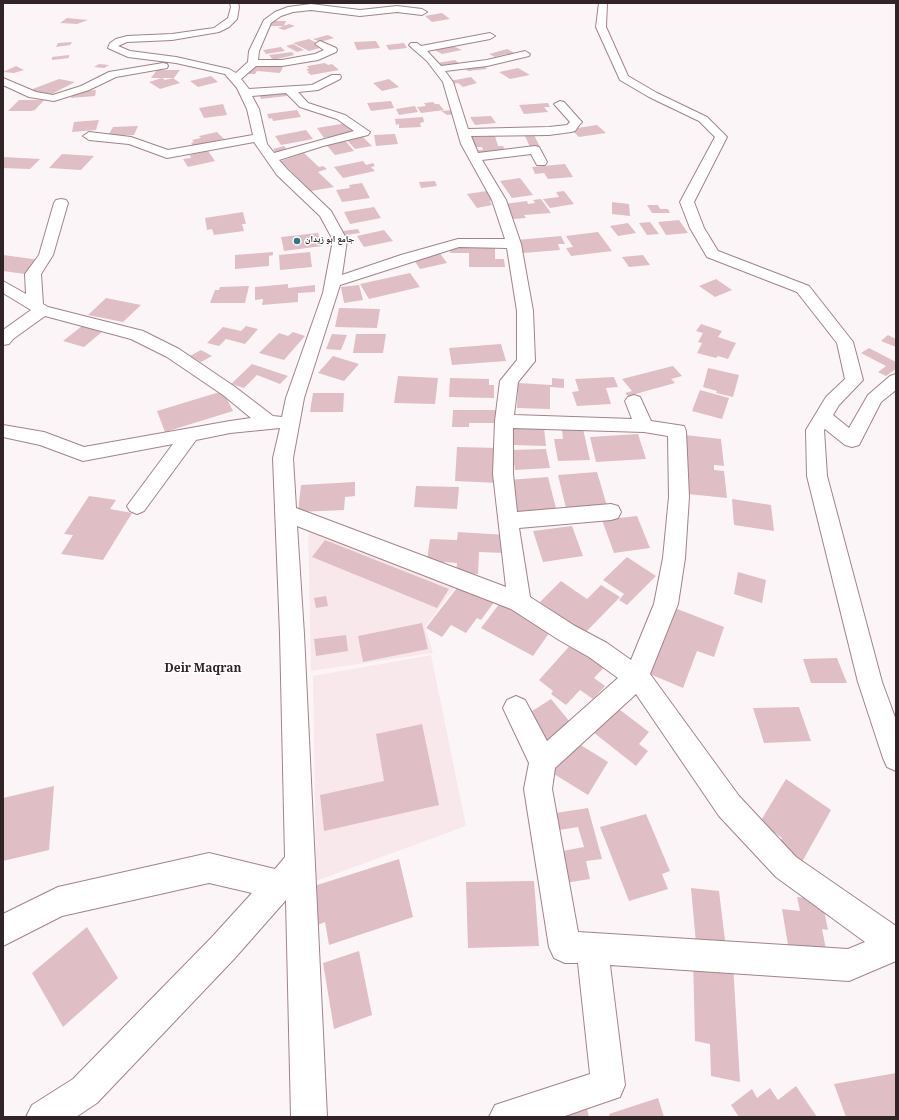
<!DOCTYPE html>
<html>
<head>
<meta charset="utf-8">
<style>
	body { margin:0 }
	#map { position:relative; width:899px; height:1120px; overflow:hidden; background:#fcf5f7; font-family:Georgia,serif }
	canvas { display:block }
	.frame { position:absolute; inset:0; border:4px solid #312427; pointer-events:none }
</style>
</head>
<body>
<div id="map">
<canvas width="899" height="1120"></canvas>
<div class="frame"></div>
</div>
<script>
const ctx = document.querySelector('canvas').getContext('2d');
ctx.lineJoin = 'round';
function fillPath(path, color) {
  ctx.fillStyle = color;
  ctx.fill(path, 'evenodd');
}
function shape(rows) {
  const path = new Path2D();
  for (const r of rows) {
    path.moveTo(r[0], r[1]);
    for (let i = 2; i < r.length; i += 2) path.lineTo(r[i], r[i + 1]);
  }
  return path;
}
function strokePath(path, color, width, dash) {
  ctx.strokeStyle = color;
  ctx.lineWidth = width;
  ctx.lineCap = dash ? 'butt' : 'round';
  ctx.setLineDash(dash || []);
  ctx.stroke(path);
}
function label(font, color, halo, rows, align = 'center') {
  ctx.font = font + ' Georgia,"Noto Naskh Arabic",serif';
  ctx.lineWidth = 3;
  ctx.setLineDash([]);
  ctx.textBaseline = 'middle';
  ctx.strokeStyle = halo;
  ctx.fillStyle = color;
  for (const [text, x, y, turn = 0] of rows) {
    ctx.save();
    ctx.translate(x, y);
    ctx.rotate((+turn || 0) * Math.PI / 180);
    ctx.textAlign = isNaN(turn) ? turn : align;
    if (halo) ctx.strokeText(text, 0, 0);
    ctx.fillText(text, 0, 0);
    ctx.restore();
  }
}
fillPath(shape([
	[308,528,456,586,425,627,433,653,311,671],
	[431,655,466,826,316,881,313,676]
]), '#f9e8eb');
fillPath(shape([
	[442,13,450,19,432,22,425,16],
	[67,18,88,20,77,24,60,23],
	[271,21,286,21,284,26,268,26],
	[289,24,295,26,284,30,278,28],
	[328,35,334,38,320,42,313,39],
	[309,39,317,43,313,44,320,48,309,51,293,43],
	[376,41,380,48,357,50,354,42],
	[72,42,70,45,56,47,58,43],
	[404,43,407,48,389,50,386,45],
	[293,44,304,50,297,52,286,46],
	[448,44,462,50,442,54,431,48],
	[281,47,285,51,266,54,263,50],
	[507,49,518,55,511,57,506,54,495,57,489,54],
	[292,52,294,55,273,60,269,55],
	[69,55,69,58,52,60,52,57],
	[455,60,461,65,443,68,437,63],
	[325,63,328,65,332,64,339,70,311,75,307,72,309,72,306,69,309,69,307,66],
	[99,64,109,65,104,68,94,67],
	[483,65,487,69,468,71,464,67],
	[16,66,24,70,14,73,3,72],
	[253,66,283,67,280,73,257,71,255,74,248,74],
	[518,68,530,75,510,79,499,72],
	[157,70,180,70,174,78,151,78],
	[211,76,218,82,198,87,190,81],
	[471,77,477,83,463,87,458,83,453,84,450,81],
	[162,78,165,80,173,78,180,83,160,89,149,82],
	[59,79,75,82,50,95,30,90],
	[389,79,399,87,382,91,373,83],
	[96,90,95,96,71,98,73,92],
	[285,91,287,96,261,99,259,93],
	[19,100,44,100,35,110,31,111,8,111],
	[391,101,394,108,371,111,367,103],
	[433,102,435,104,439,104,444,110,421,113,417,107,426,106,424,103],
	[548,103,550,107,544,107,548,112,524,114,519,105],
	[223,104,227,115,204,118,199,108],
	[415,106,418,112,399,115,396,109],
	[297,110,301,117,273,121,272,118,269,119,267,114],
	[452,110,455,114,447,115,441,111],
	[491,116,496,123,475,125,470,117],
	[423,117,424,122,420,123,421,127,399,128,399,124,396,125,395,119],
	[99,120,96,130,72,132,74,122],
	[347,123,354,133,324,138,317,128],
	[597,125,606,133,579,137,571,129],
	[138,126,134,135,108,136,113,127],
	[306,130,313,139,281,145,275,136],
	[217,132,224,139,193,146,191,143,194,142,192,140,201,138,199,136],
	[533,133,540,147,530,147,524,134],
	[395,134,398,144,376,146,374,135],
	[361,135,372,146,355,149,345,138],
	[495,136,498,146,503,146,506,153,474,154,473,150,483,150,482,147,473,147,470,137],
	[343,138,354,151,335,155,324,142],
	[284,146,289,152,277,155,273,149],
	[208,151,215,161,188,167,183,159,191,158,190,155],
	[304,153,319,167,323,166,327,169,318,172,334,187,311,191,281,161],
	[62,154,94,156,81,170,49,168],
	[3,157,40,159,30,169,3,168],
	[363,161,366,165,373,163,375,166,371,167,375,171,343,178,334,167],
	[565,164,573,177,548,179,544,173,535,174,532,167],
	[520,178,533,195,512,198,500,181],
	[435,181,437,186,421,188,419,182],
	[362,183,370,198,342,202,336,190,350,188,349,185],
	[487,191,495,200,490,201,492,205,477,208,467,194],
	[564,191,574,204,550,208,543,199,559,197,556,192],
	[541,199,551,213,524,215,526,218,513,219,504,204,527,201,528,204,535,203,533,200],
	[612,202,629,204,630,216,612,214],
	[647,205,658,205,660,209,668,209,670,213,652,213],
	[374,207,381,218,350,224,344,212],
	[243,212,246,224,242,224,244,231,214,235,212,229,207,230,205,218],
	[679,220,688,233,666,235,658,222],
	[650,222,659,234,647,235,639,223],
	[628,223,636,233,618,236,610,226],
	[358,229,360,233,345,235,343,231],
	[384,230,393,241,364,247,357,236],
	[598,232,612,251,571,256,566,248,573,247,566,236],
	[318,233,322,246,284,251,281,237],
	[561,236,565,244,558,244,560,250,523,253,517,240],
	[451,247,495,247,495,259,504,259,505,267,469,267,469,253,450,253],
	[273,252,273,255,269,256,269,266,235,269,235,255],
	[310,252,312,267,280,270,279,255],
	[439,252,447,263,420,269,412,257],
	[3,255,40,260,25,274,3,271],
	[643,255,650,265,629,267,622,257],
	[410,273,420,287,369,299,360,284],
	[716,279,732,290,715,297,699,286],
	[288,284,288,288,315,285,315,292,298,293,298,302,262,305,263,299,255,300,255,287],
	[359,285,363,300,344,303,341,287],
	[249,286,245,303,210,303,215,290,219,290,220,287],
	[106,298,141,305,123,322,88,315],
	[339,308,380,309,377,328,335,327],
	[701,324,722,331,718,337,736,343,728,359,718,356,716,358,697,353,702,343,698,342,703,333,696,331],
	[82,326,103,331,84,347,63,341],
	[246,326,258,329,245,344,226,339,219,346,207,343,223,327,241,331],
	[293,332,305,336,284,360,259,353,279,333,288,336],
	[332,334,347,335,341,350,326,349],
	[356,334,386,334,383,353,353,353],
	[888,335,896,339,896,347,881,341],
	[501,344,506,361,452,365,449,348],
	[869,348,896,362,896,369,886,376,878,372,886,366,861,353],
	[201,350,212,356,201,362,190,356],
	[333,356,359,364,344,381,318,373],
	[252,364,288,376,280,384,257,375,244,388,231,384],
	[673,366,682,376,671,379,675,383,628,396,625,393,632,391,622,379],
	[708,368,739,375,733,397,716,393,717,391,703,387],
	[398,376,438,378,435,404,394,403],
	[614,377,618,387,606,388,611,404,577,406,572,392,579,391,575,379],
	[450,378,489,379,489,385,494,385,494,398,449,397],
	[552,378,564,379,564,388,550,387,550,409,517,408,518,383,552,385],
	[700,390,729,398,722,419,692,411],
	[223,391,233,411,165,432,157,411],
	[313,393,344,393,343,412,310,412],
	[453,410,498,410,498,423,469,423,469,427,452,427],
	[512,428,544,428,546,446,513,445],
	[583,429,590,460,558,461,554,439,563,439,562,430],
	[638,434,646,459,596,462,590,437],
	[685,435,721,439,724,466,714,465,714,470,724,471,727,498,688,494],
	[457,447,499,448,498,483,455,481],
	[546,449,550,468,515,470,512,450],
	[597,472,607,506,566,508,558,475],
	[548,477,557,512,515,515,508,480],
	[355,482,355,496,345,497,344,510,298,512,301,485],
	[416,486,459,487,457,509,414,507],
	[89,496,116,500,110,509,132,513,103,560,61,554,73,535,64,534],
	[732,499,771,505,774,531,734,525],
	[637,516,650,548,614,553,602,520],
	[572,526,583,556,543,562,533,531],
	[458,532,506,535,505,553,479,552,478,574,456,573,457,563,427,561,430,539,457,540],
	[325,540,449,589,437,608,312,557],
	[627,557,656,576,627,605,619,600,624,594,603,580],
	[738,572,766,580,762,603,734,594],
	[561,581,587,599,601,585,620,597,584,634,540,602],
	[460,584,495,601,481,620,477,618,466,633,451,625,442,637,426,628],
	[326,596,328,606,316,608,314,598],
	[500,603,552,629,533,656,481,628],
	[672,607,724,627,714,657,697,651,683,688,645,672],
	[422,623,428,649,363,662,358,636],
	[346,635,348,651,316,656,314,639],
	[575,640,608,663,594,678,605,686,593,699,580,690,566,705,551,694,553,691,539,680],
	[837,658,847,683,811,683,803,659],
	[551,699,575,728,549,745,526,715],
	[615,706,649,732,639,744,648,751,636,766,593,732],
	[799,707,811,741,764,743,753,708],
	[422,724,439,805,324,831,320,795,384,781,376,734],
	[571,739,608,762,588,795,549,771],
	[786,779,831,810,802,862,778,845,782,838,760,822],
	[54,786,49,850,3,861,3,798],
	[588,808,602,859,586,861,590,879,565,883,557,852,584,847,578,827,553,831,549,814],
	[646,814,670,871,662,874,668,889,629,901,600,827],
	[399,859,413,917,329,945,325,922,318,925,311,887],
	[534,881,539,946,468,948,466,882],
	[691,888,719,891,727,957,697,954],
	[797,897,822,900,828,930,822,929,827,954,789,951,782,909,800,911],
	[87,927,118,978,63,1027,32,973],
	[359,951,372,1015,334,1029,323,963],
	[693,957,733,964,740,1082,711,1076,710,1044,695,1041],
	[896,1073,896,1117,846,1117,834,1084],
	[796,1086,817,1117,739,1117,731,1105,752,1089,757,1098,770,1088,778,1100],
	[658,1098,664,1117,610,1117,609,1114],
	[586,1104,589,1117,542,1117]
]), '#dfbec5');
const minor = shape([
	[230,3,238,3,239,7,237,19,229,27,219,32,172,40,127,42,118,46,130,51,176,57,229,69,236,73,248,62,249,51,264,20,275,12,288,7,311,4,360,10,397,6,422,9,427,12,422,15,397,12,360,16,311,10,293,12,281,16,271,23,259,51,258,60,282,60,315,54,324,50,315,44,320,41,336,48,337,50,336,52,318,60,282,66,256,66,241,79,249,89,312,85,332,75,340,75,341,77,340,79,318,90,298,92,308,103,345,115,370,132,368,135,323,146,279,160,287,169,331,211,347,240,342,275,401,255,458,239,505,239,492,200,461,144,443,82,427,61,411,47,409,45,411,43,417,43,421,46,490,33,495,36,490,39,427,51,441,66,487,60,525,51,530,54,529,56,487,66,445,71,453,82,468,129,549,127,567,125,570,122,554,104,560,101,564,102,580,120,582,122,580,124,575,131,571,132,549,135,471,136,478,153,535,146,539,147,547,162,545,165,537,165,531,154,482,160,506,200,521,244,533,311,535,361,518,382,514,415,632,419,625,401,628,397,634,395,640,397,651,421,684,426,686,431,689,497,685,558,678,604,650,674,739,796,796,857,896,926,896,961,849,981,610,965,625,1085,620,1097,562,1117,489,1117,495,1105,590,1074,578,963,565,963,554,958,549,947,524,789,529,763,503,708,507,700,516,696,525,700,547,741,618,678,589,657,559,640,511,609,297,526,304,634,327,1117,291,1117,286,900,234,959,97,1103,76,1117,26,1117,32,1105,73,1079,212,937,252,893,209,883,62,916,3,946,3,914,58,887,209,853,275,869,285,857,280,634,273,458,280,428,230,433,196,440,144,511,137,514,130,511,127,506,173,444,83,461,40,445,3,437,3,425,44,432,84,447,230,421,251,418,223,395,167,357,131,339,45,316,13,339,9,344,3,345,3,330,31,310,3,293,3,281,26,294,25,274,39,255,54,203,56,200,61,199,66,200,68,203,53,255,41,274,43,304,48,307,143,331,179,349,235,387,273,416,282,417,286,398,323,293,333,240,320,216,277,175,254,142,167,158,129,144,89,140,83,136,89,132,131,137,168,150,253,135,247,109,237,88,225,74,176,63,128,57,108,48,110,43,116,39,127,36,172,34,214,28,228,18,231,7,230,3],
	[286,93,300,107,337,119,354,131,274,153,267,144,259,109,252,96,286,93],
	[459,247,507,248,517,311,517,360,500,381,495,421,493,474,506,587,296,508,293,458,304,398,340,285,459,247],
	[513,428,644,432,668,436,669,497,663,558,654,604,631,660,607,643,575,626,530,597,519,528,611,520,618,518,621,512,618,506,611,504,517,512,513,474,513,428],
	[636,694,719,816,776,877,865,942,848,949,578,932,552,789,555,768,636,694],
	[599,3,607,3,606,27,628,76,657,93,707,117,727,137,694,202,704,228,718,251,809,286,853,342,863,380,839,405,833,415,849,428,868,395,890,376,896,374,896,390,881,402,859,445,852,447,845,445,825,429,824,430,827,476,882,682,896,720,896,771,887,767,883,758,858,682,807,476,806,430,826,397,845,379,837,343,797,292,707,257,690,228,680,202,715,137,699,121,649,97,620,80,596,27,599,3],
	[163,63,167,64,168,66,167,68,116,77,89,90,54,101,29,97,3,85,3,78,36,92,53,95,81,86,109,72,163,63]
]);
strokePath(minor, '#a1838a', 2);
fillPath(minor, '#fff');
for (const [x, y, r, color] of [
	[297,241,4,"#317684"]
]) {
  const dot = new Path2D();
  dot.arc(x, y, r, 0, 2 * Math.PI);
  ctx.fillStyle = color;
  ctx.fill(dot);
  strokePath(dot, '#fff', 1.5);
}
label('bold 9px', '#312427', '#fff', [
	["جامع ابو زيدان",305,241]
], 'left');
label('bold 12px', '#312427', '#fff', [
	["Deir Maqran",203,670]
]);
</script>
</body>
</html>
